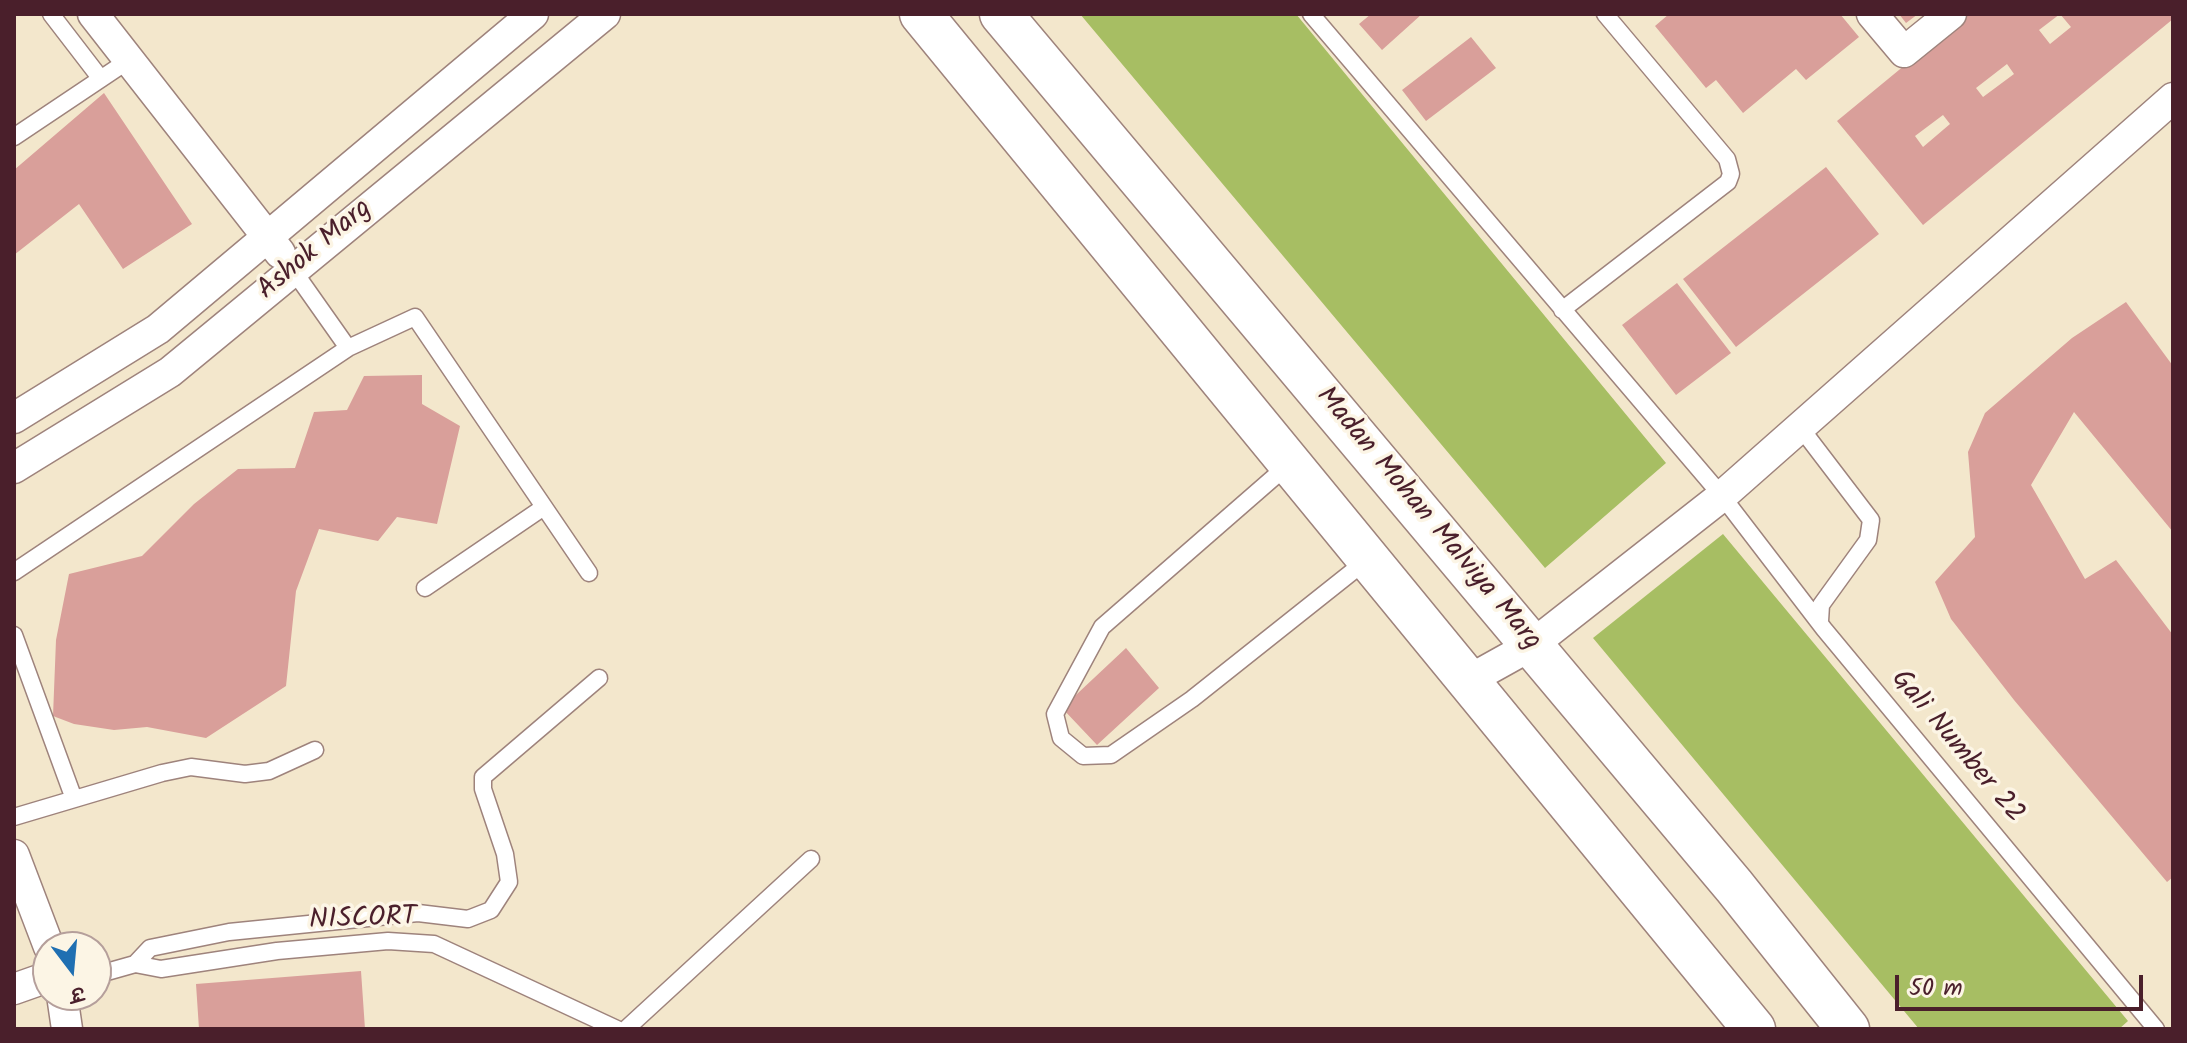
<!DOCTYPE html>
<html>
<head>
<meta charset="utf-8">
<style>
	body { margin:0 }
	#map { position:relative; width:2187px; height:1043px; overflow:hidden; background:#f3e7cc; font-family:Kalam,"Playpen Sans Deva",sans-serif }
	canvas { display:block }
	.frame { position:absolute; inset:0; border:16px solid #4a1f2b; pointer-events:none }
	.north { position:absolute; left:32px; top:931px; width:80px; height:80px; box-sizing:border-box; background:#fcf5e5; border:2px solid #b59f9b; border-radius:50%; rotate:164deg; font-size:22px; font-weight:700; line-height:32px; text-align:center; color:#4a1f2b }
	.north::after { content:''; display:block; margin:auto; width:28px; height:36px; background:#1f6fb2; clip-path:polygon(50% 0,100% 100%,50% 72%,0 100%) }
	.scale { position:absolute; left:1895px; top:975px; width:248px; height:36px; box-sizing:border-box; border:4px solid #4a1f2b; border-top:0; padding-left:10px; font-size:24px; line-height:28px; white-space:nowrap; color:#4a1f2b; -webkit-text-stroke:6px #fcf5e5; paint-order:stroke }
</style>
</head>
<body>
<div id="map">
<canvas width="2187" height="1043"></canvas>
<div class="frame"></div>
<div class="north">उ</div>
<div class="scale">50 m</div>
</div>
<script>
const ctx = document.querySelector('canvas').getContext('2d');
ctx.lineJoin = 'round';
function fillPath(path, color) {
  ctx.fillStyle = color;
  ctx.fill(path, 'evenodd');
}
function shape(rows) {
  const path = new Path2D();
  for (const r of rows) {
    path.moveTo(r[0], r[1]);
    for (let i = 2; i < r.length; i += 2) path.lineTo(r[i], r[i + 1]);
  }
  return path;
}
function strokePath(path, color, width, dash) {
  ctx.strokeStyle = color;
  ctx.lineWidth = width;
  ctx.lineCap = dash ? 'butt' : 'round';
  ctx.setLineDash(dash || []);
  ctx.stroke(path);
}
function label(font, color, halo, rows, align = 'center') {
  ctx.font = font + ' Kalam,sans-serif';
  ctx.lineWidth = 7;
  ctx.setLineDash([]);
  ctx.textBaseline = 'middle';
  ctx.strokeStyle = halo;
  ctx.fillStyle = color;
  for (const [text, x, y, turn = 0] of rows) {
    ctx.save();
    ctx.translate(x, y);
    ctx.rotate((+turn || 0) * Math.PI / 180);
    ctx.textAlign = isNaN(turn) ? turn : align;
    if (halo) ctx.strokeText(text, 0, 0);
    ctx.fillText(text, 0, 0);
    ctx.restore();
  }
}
fillPath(shape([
	[1080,14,1296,14,1666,463,1545,568],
	[1723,534,2128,1021,2119,1029,1919,1029,1593,638]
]), '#a7be63');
fillPath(shape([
	[1371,14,1422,14,1382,50,1359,24],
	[1669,14,1840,14,1859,37,1806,80,1796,69,1743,113,1716,80,1706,88,1655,26],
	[1899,14,1918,14,1906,23],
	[1967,14,2060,14,2039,30,2050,44,2071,27,2060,14,2173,14,2173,19,1923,225,1837,121],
	[2007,64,2014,74,1983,97,1976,88],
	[1943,115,1950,124,1923,147,1915,136],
	[1471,37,1496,68,1426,121,1402,90],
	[104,93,192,224,123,269,79,204,14,255,14,170],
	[1826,167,1879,234,1736,347,1683,279],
	[1677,283,1731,353,1676,395,1622,325],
	[2126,302,2173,366,2173,532,2074,412,2031,485,2085,579,2116,560,2173,635,2173,877,2167,882,2014,700,1951,619,1935,582,1975,537,1968,452,1985,413,2072,338],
	[422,375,422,404,460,426,437,524,397,517,378,541,319,529,296,591,286,686,206,738,147,727,114,730,74,724,53,716,56,640,69,574,142,556,194,504,238,469,295,468,314,412,347,410,364,376],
	[1126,648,1159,688,1097,745,1062,708],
	[361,971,365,1029,199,1029,196,984]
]), '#d99f9a');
const service = shape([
	[51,14,101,79],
	[1311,14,1722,496,1824,629,2156,1029],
	[14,137,129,60],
	[1562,310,1728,182,1731,174,1727,159,1605,14],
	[348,348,415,317,589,573],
	[1800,427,1871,520,1868,540,1821,605,1820,621],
	[1288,465,1102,627,1055,714,1061,738,1083,756,1111,755,1192,699,1367,560],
	[14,572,348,348,293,270],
	[425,588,544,507],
	[14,635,74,799],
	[14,817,162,773,191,767,245,774,269,771,315,750],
	[135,964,150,948,229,932,418,913,468,919,491,910,509,882,505,854,483,789,483,777,599,678],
	[96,975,135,964,161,969,277,951,388,941,434,944,617,1029],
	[626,1029,811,859]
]);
const minor = shape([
	[93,14,280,253],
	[1872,14,1904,52,1951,14],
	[14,418,158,329,533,14],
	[14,468,170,372,605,14],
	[1469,680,1532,645,1722,496,2173,98],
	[14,855,49,947],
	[14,989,48,977],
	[62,995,67,1029]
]);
const secondary = shape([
	[921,14,1754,1029],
	[1001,14,1734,886,1848,1029]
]);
strokePath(service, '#9e837c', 19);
strokePath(minor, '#9e837c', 33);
strokePath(secondary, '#9e837c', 45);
strokePath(service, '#fff', 16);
strokePath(minor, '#fff', 30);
strokePath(secondary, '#fff', 42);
label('28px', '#4a1f2b', '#fcf5e5', [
	["Ashok Marg",316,251,-40],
	["Madan Mohan Malviya Marg",1427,520,50],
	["Gali Number 22",1956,748,50],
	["NISCORT",363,921,-2]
]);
</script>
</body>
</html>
